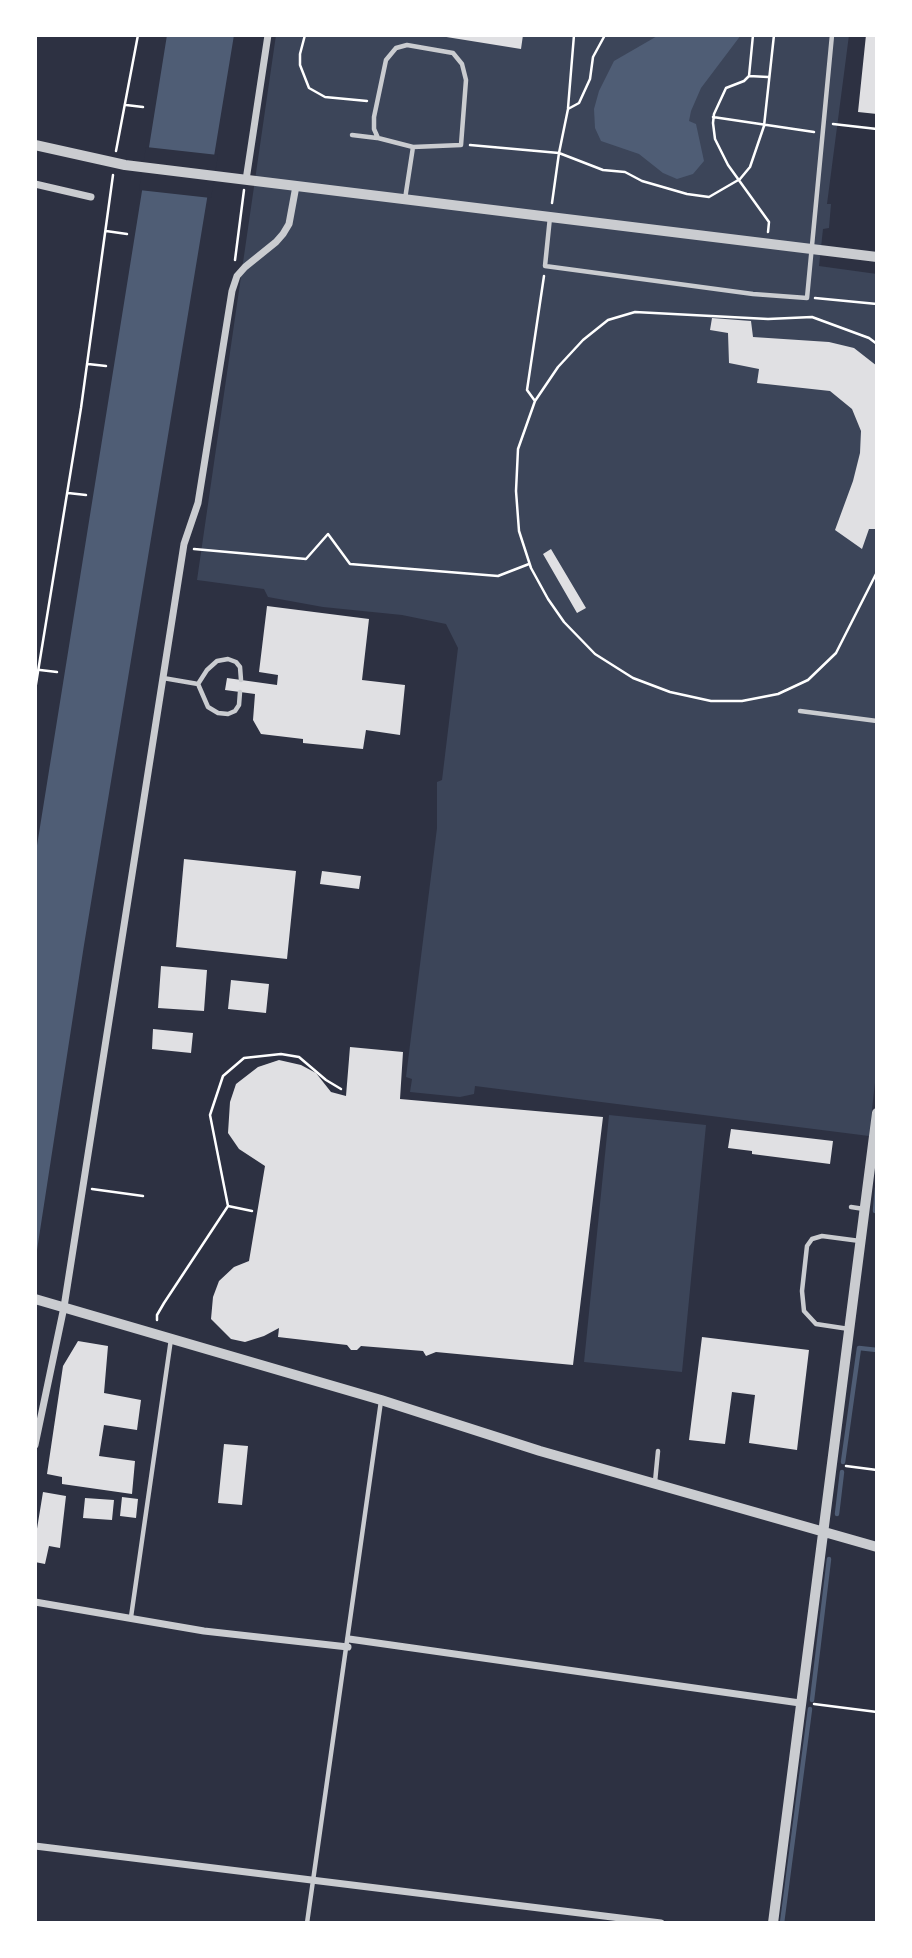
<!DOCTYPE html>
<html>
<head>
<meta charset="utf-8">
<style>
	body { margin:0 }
	#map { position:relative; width:912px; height:1958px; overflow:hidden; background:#2d3142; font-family:Arial,sans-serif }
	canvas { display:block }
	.frame { position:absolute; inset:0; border:37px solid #fff; pointer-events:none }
</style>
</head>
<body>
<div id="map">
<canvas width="912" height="1958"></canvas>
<div class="frame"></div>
</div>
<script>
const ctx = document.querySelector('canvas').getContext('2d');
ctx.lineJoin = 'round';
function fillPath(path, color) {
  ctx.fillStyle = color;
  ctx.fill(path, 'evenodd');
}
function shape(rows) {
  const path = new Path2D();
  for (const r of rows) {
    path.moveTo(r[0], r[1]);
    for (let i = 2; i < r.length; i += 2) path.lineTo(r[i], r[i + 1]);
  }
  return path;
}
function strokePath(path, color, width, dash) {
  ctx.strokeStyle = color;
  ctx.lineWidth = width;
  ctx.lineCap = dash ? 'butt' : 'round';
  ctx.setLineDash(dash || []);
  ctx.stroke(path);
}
fillPath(shape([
	[276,35,849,35,827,204,831,204,829,228,823,229,819,266,877,274,877,1065,869,1136,475,1086,474,1094,460,1097,410,1092,412,1079,406,1077,437,828,437,782,442,780,458,648,446,624,402,615,323,607,268,597,264,589,197,580],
	[609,1115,706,1125,682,1372,584,1362]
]), '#3c4559');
fillPath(shape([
	[167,35,234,35,84,945,35,1263,35,858],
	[659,35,741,35,701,88,691,111,689,121,696,124,704,161,693,174,677,179,663,173,639,154,601,141,595,128,594,109,599,91,614,61]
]), '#4f5d75');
fillPath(shape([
	[146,147,218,155,211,198,139,190]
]), '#2d3142');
strokePath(shape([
	[875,1211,877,1188],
	[843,1462,859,1348,877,1350],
	[837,1514,842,1472],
	[812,1700,829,1559],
	[782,1923,810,1709]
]), '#4f5d75', 4.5);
fillPath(shape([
	[434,35,523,35,521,49],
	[866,35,877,35,877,114,858,112],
	[712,318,751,321,753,337,829,342,854,348,877,366,877,526,875,529,869,529,862,549,835,530,853,481,860,453,861,431,852,409,830,391,757,383,759,369,729,363,728,333,710,330],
	[551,549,586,608,577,613,543,554],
	[267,606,369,619,362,680,405,685,400,735,366,730,363,749,303,743,303,739,261,734,253,720,255,694,225,690,227,678,277,685,278,675,259,672],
	[184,859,296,871,287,959,176,947],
	[322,871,361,876,359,889,320,884],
	[161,966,207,970,204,1011,158,1008],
	[231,980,269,984,266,1013,228,1009],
	[153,1029,193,1033,191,1053,152,1049],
	[350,1047,403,1052,400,1099,603,1117,573,1365,436,1352,426,1356,423,1351,361,1346,357,1350,351,1350,347,1345,278,1337,279,1328,264,1336,245,1342,231,1339,211,1319,213,1297,219,1281,234,1267,249,1261,265,1166,239,1149,228,1133,230,1102,236,1084,258,1067,279,1060,301,1065,316,1073,331,1092,346,1096],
	[731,1129,833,1141,830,1164,752,1154,752,1151,728,1148],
	[702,1337,809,1350,797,1450,749,1443,755,1395,732,1392,725,1444,689,1440],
	[78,1341,108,1346,104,1393,141,1400,137,1430,104,1425,99,1456,135,1461,132,1494,62,1484,62,1477,47,1474,63,1366],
	[224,1444,248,1446,242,1505,218,1503],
	[43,1492,66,1496,60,1548,49,1546,45,1564,35,1562,35,1541],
	[122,1497,138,1499,136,1518,120,1516],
	[85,1498,114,1500,112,1520,83,1518]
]), '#e0e0e3');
strokePath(shape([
	[305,35,300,54,300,65,309,88,325,97,367,101],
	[605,35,593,57,590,79,579,103,568,109,559,153,603,170,625,172,642,181,687,194,709,197,740,179,750,167,764,126,774,35],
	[753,35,749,76,744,81,726,88,714,114,713,123,715,139,728,165,769,222,768,232],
	[749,76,768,77],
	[126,105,143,107],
	[568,108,574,35],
	[713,117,814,132],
	[833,124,877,129],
	[470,145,559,153,552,203],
	[116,151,138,35],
	[106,231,127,234],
	[235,260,244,190],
	[544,276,527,390,535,401,518,449,516,491,519,531,531,568,548,599,564,622,595,654,633,678,670,692,711,701,742,701,778,694,808,680,836,653,877,572],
	[815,298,877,304],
	[88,364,106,366],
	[535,401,558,367,583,340,608,320,635,312,768,319,812,317,869,338,877,344],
	[68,493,86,495],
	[194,549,306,559,328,534,350,564,498,576,529,564],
	[40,670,57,672],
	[35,690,81,408,113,175],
	[92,1189,143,1196],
	[228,1206,252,1211],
	[157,1320,157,1315,164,1303,228,1206,210,1115,223,1076,244,1058,281,1054,299,1057,326,1080,341,1089],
	[846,1466,877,1470],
	[814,1704,877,1712]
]), '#fff', 2.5);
strokePath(shape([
	[352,135,377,138],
	[405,199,413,147,378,138,374,129,374,117,386,60,396,48,407,45,453,53,462,64,466,80,461,145,413,147],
	[550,217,545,266,753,294,807,298,832,35],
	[163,678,198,684],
	[198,684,208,707,218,713,228,714,235,711,239,705,240,692],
	[198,684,207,670,217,661,228,659,236,662,240,667,241,680],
	[800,711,877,721],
	[851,1207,864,1209],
	[849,1329,816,1324,804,1311,802,1291,807,1246,812,1239,822,1236,860,1241],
	[655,1482,658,1451],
	[131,1617,171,1339],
	[307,1923,381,1401]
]), '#caccd0', 4.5);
strokePath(shape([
	[246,180,268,35],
	[35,184,91,197],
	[35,1445,64,1307,184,544,198,503,232,291,237,276,245,267,276,242,283,234,289,224,296,186],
	[35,1602,204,1631,348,1647],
	[349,1639,800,1703],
	[35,1846,661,1923]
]), '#caccd0', 7);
strokePath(shape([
	[35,145,125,165,877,257],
	[35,1299,381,1400,540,1451,877,1547],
	[773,1923,877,1113]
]), '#caccd0', 10);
</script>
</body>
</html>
